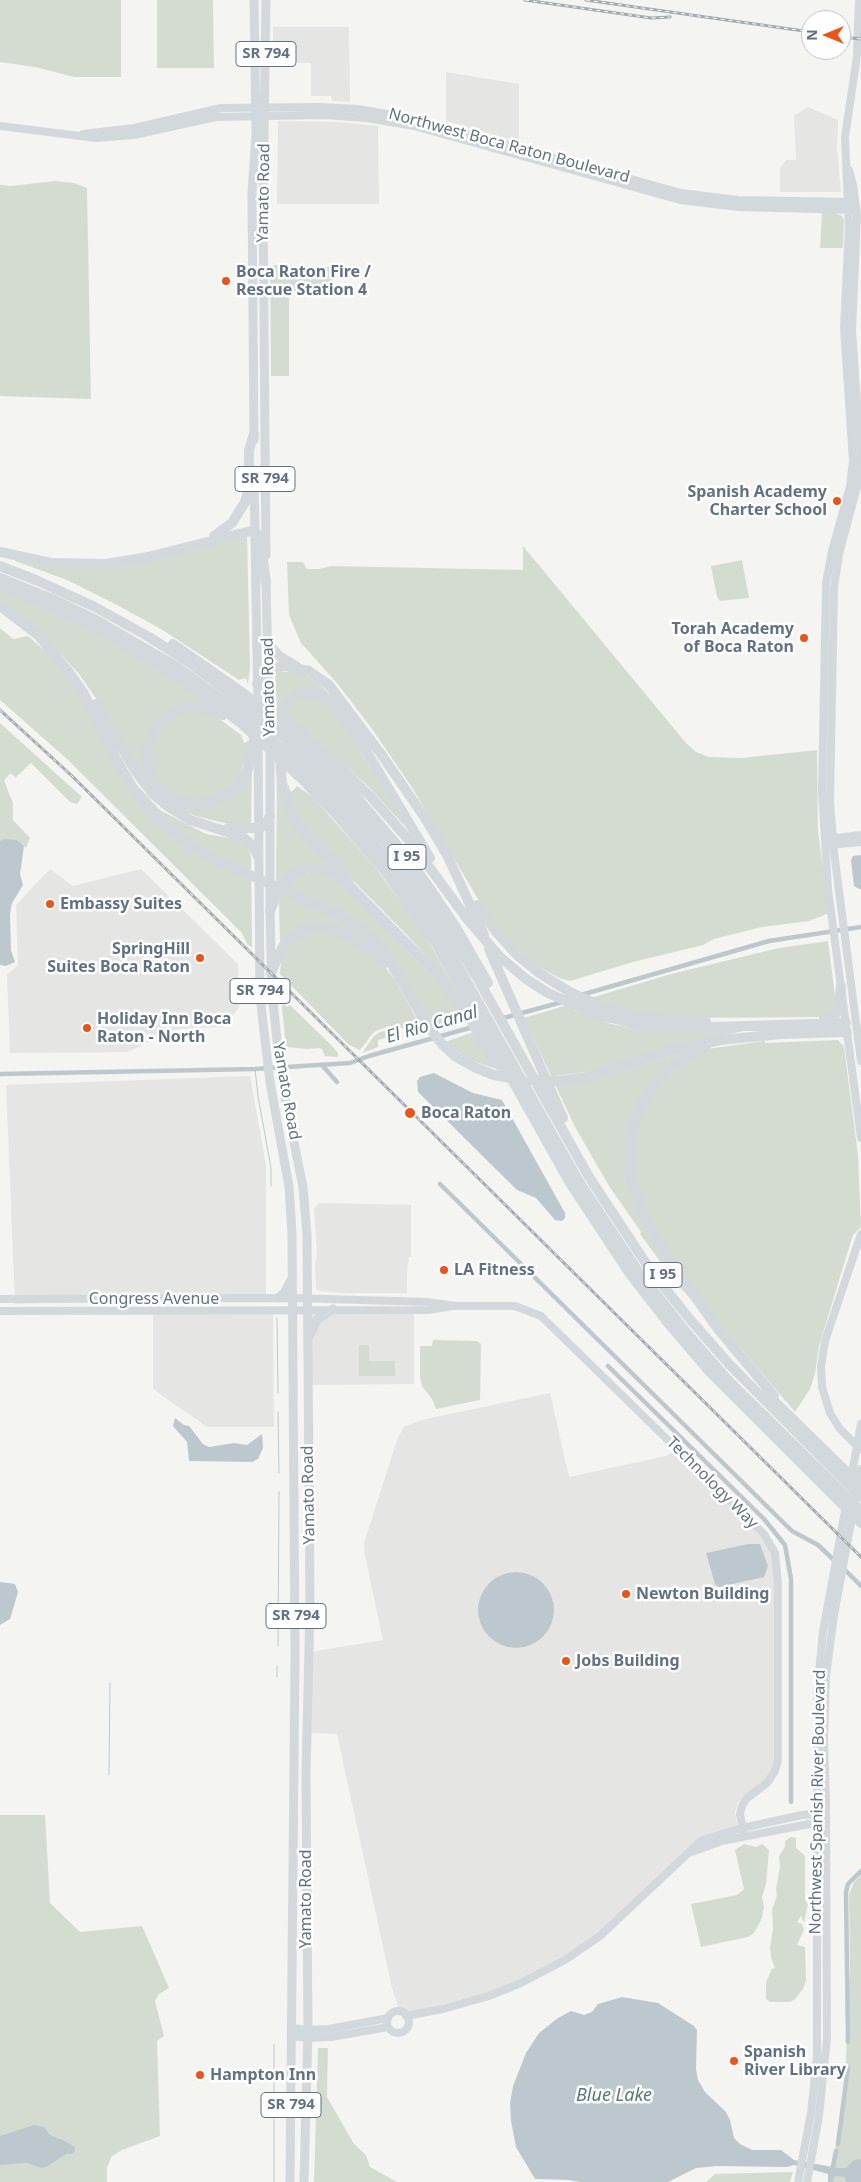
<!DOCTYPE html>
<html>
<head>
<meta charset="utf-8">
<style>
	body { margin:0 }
	#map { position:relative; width:861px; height:2182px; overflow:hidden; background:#f4f5f0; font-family:"Noto Sans",sans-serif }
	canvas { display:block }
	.north { position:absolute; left:801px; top:10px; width:50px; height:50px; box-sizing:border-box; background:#fff; border:1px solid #c0c7ce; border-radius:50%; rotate:270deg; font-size:14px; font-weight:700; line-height:20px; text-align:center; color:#617284 }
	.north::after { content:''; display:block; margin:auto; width:18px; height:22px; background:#f15214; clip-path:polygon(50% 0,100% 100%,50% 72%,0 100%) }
</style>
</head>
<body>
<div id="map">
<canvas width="861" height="2182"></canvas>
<div class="north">N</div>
</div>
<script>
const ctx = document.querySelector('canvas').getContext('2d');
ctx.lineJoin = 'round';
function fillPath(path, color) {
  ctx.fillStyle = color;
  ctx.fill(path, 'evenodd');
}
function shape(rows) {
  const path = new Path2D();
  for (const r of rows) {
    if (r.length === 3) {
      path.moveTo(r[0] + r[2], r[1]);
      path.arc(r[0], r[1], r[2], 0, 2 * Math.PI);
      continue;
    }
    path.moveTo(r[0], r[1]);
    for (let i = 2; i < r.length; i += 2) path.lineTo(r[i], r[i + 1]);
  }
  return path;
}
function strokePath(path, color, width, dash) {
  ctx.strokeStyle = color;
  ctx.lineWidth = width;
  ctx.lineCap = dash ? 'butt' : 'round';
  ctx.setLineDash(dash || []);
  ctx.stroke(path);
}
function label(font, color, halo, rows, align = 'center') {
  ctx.font = font + ' "Noto Sans",sans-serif';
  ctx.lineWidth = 5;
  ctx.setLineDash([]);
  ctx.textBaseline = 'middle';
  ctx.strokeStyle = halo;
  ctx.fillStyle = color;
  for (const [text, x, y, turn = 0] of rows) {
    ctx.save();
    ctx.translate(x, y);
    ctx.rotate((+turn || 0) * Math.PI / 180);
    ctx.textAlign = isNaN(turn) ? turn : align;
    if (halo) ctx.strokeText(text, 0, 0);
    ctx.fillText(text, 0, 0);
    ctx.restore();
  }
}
fillPath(shape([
	[273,27,349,27,350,102,332,101,331,96,311,96,311,63,277,62,277,45,273,45],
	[446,72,519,84,519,142,446,121],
	[808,107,838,120,837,147,841,192,780,192,780,168,786,160,796,160,794,116],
	[278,121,340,122,378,126,379,204,277,204],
	[50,869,73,886,141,869,238,964,239,1008,223,1027,177,1029,128,1052,10,1053,7,975,18,965,16,905],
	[250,1076,266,1165,266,1296,15,1304,6,1085],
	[319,1203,411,1205,411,1257,409,1257,407,1273,407,1293,344,1293,319,1291,316,1289,315,1266,317,1255,314,1208],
	[153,1311,273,1313,274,1427,207,1427,153,1389],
	[311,1311,414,1311,414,1384,311,1385],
	[550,1393,569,1477,666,1456,678,1449,764,1534,775,1553,775,1771,738,1802,735,1812,738,1829,712,1836,591,1943,495,1993,405,2014,398,2008,392,1988,337,1734,308,1733,310,1652,383,1640,365,1556,364,1543,398,1437,404,1427,421,1420]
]), '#e5e6e3');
fillPath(shape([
	[0,0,121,0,121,77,74,77,35,67,0,62],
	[157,0,213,0,214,68,157,68],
	[55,181,74,183,87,188,91,399,0,396,0,185,11,186],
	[822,213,835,213,842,216,844,220,843,248,820,248],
	[275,265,332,267,332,293,289,292,289,376,271,376,270,267],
	[247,533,250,668,248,685,246,678,239,680,161,629,117,605,67,580,15,561,16,559,96,566],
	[523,546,686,743,696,752,709,757,742,758,817,750,818,831,829,913,809,921,762,927,714,939,703,945,633,962,570,981,559,978,532,963,506,938,485,911,413,789,372,729,337,683,301,643,289,615,287,562,303,562,307,569,319,569,332,566,523,570],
	[742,560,749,598,720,601,717,597,711,566],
	[0,589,78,622,141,656,213,705,212,707,197,704,181,706,157,720,147,735,144,749,147,776,154,788,164,797,177,805,198,808,214,805,228,797,238,788,252,769,251,825,224,823,195,816,169,804,158,795,142,776,106,713,79,674,40,632,0,602],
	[0,628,13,639,28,636,51,656,75,687,147,812,202,849,161,818,134,785,100,721,136,784,160,810,206,834,236,839,247,845,251,856,252,947,247,944,242,933,67,759,0,700],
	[275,672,294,672,306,675,321,685,328,693,327,694,316,689,277,710],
	[319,696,336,711,410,832,368,786,286,715,286,711,299,698],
	[196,710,214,715,241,735,244,743,248,741,248,754,237,782,215,798,193,802,168,794,152,773,152,745,162,726,178,714],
	[0,723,82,797,77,804,70,802,31,763,16,777,10,773,4,781,13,803,13,820,30,838,26,848,17,840,0,841],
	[277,773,282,799,333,866,317,864,276,889],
	[286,779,291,792,297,786,313,797,375,867,423,932,464,1003,442,974,408,936,310,837,295,814],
	[322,872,335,877,437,981,465,1018,460,1019,460,1023,434,1029,390,956,350,925,381,954,318,925,280,945,279,902,284,890,300,875,309,873],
	[321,930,348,939,382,963,395,980,424,1032,389,1026,374,1032,360,1050,349,1045,280,974,281,961,286,948,298,936],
	[828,941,836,1003,834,1011,823,1017,689,1018,635,1013,602,1003,574,1010,611,1024,654,1031,777,1027,767,1031,744,1031,694,1041,593,1071,554,1076,586,1082,693,1049,637,1103,629,1188,649,1234,700,1310,673,1279,640,1234,641,1232,609,1186,575,1127,524,1018,671,974,779,948],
	[283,1004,287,1007,290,1005,332,1046,338,1053,338,1057,325,1056,322,1049,319,1048,307,1049,286,1047,282,1007],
	[391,1029,396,1030,396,1035,378,1040,378,1047,362,1053,374,1036,380,1032],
	[473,1032,477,1039,493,1068,467,1059,445,1042],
	[838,1040,844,1047,858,1155,861,1227,853,1235,851,1241,819,1346,815,1374,810,1389,795,1412,706,1308,666,1249,635,1188,633,1138,643,1106,677,1065,707,1049,765,1041,765,1043],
	[433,1340,477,1341,481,1344,480,1400,436,1409,432,1399,422,1386,420,1377,420,1346,432,1346],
	[359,1345,369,1345,369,1361,395,1361,395,1376,359,1376],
	[0,1815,45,1815,50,1903,80,1932,142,1926,169,1988,159,1994,155,2001,164,2036,157,2041,160,2136,122,2150,111,2157,107,2168,107,2182,0,2182],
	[791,1837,796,1838,796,1848,805,1856,805,1900,808,1904,804,1923,801,1916,797,1922,802,1924,804,1930,797,1945,805,1947,806,1980,803,1989,795,1999,790,2002,770,2002,766,1999,766,1982,772,1969,775,1968,771,1958,770,1947,773,1929,772,1910,777,1895,776,1889,780,1867,779,1856,785,1847,785,1841],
	[744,1844,756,1847,762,1844,769,1850,766,1884,762,1897,764,1907,762,1918,754,1933,748,1937,701,1947,691,1904,737,1895,744,1889,735,1850],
	[861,1875,861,2182,829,2182,844,2101,850,1967,849,1895,854,1882],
	[318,2048,328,2048,327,2097,354,2144,366,2155,370,2167,397,2182,314,2182],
	[793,2172,790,2182,706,2182,715,2174]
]), '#d4dcd1');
fillPath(shape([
	[4,839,17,840,24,846,20,874,23,885,12,903,10,914,11,950,15,962,6,966,0,965,0,841],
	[861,855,861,889,859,889,854,886,851,860,853,856],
	[434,1073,473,1093,502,1100,565,1213,565,1218,562,1221,555,1220,536,1198,517,1190,418,1092,417,1081,420,1077],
	[175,1418,184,1425,189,1426,203,1444,209,1447,234,1443,247,1445,262,1434,263,1448,258,1459,252,1462,189,1461,187,1442,173,1426],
	[748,1544,760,1544,768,1566,764,1577,719,1587,715,1584,706,1553],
	[516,1610,38],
	[0,1582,15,1584,18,1592,10,1619,0,1625],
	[622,1997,658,2003,694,2026,697,2030,696,2069,698,2080,705,2092,726,2112,730,2120,734,2138,740,2144,752,2150,781,2150,794,2160,838,2168,846,2168,854,2160,861,2159,861,2182,846,2182,845,2177,836,2176,834,2177,833,2182,828,2182,828,2174,794,2165,787,2167,717,2166,696,2168,668,2182,580,2182,569,2180,535,2179,516,2147,511,2121,510,2104,513,2086,526,2053,539,2033,558,2018,571,2011,584,2015,592,2012,598,2004],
	[34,2125,44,2127,50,2135,65,2141,75,2147,75,2151,72,2154,66,2154,48,2166,42,2168,26,2163,0,2165,0,2136]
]), '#bdc8ce');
strokePath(shape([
	[255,1069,258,1096,271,1168,271,1186],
	[277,1318,278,1393],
	[278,1412,279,1473],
	[278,1646,279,1492],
	[277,1677,277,1666],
	[109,1775,110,1683],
	[274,2106,274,2044],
	[274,2182,274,2119]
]), '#bdc8ce', 1);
strokePath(shape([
	[581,995,769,941,861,927],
	[500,1019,562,1002],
	[322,1065,337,1082],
	[0,1074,255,1069,350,1063,369,1056,473,1027],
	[440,1184,792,1531,818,1545,836,1562],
	[608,1366,764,1519,785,1545,791,1579,791,1802],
	[842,1567,861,1586],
	[848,2042,846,1892,848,1884,861,1871],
	[838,2144,848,2067],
	[830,2182,836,2151]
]), '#bdc8ce', 4.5);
strokePath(shape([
	[859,0,857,56,845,137,849,227,844,328,853,461,850,486,832,551,826,583,822,790,828,889,861,1138],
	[0,126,96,138,134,135,216,117,325,115,367,118,414,126,680,200,738,207,854,210],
	[83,134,134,128,221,108,318,107,358,109,416,119,681,193,738,200,852,202],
	[849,170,853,185,857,216,852,331,861,459,857,487,839,554,834,588,830,803,834,852,861,1061],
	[828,839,861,835],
	[829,845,861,842],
	[0,1299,293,1298,428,1302,455,1306,515,1306,541,1316,764,1534,775,1553,778,1584,778,1760,775,1771,768,1782,746,1799,742,1806,740,1814,744,1836],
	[0,1311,428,1310,453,1306],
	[860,1449,840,1429,830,1413,822,1387,821,1367,825,1341,861,1234],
	[851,1479,861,1424],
	[858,1486,861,1469],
	[692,1852,722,1841,819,1822],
	[398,2022,11],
	[406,2016,443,2009,489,1996,521,1983,565,1960,600,1936,702,1840,742,1828,802,1815,819,1814],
	[292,2028,308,2030,329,2029,388,2018],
	[292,2036,308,2038,331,2037,388,2027],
	[798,2182,811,2113,817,2057,817,1692,823,1632,846,1505],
	[807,2182,819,2116,827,2038,826,1801,824,1739,826,1676,834,1615,853,1512]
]), '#d2d8dc', 8);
strokePath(shape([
	[254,440,252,194,256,134,254,0],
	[254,478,258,710],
	[266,555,263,202,266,0],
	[266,578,269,720],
	[258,735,260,997,270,1082,289,1187,292,1233,295,1654,290,2182],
	[270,745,270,911,272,993,281,1078,303,1187,307,1235,310,1606,306,1774,308,2030,304,2182],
	[278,1298,284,1293,292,1278],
	[310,1335,317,1320,333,1309]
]), '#d2d8dc', 9);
strokePath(shape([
	[214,536,232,523,245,502,249,488,249,450,254,434],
	[0,552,51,563,106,564,148,557,251,531,257,534,260,539,266,583],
	[0,566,38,581,95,607,149,637,188,662,226,690,284,737,352,804,393,851,446,927,479,981,589,1177,649,1268,688,1317,729,1364,861,1497],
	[0,578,57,601,98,621,177,667,242,714,298,763,337,801,388,861,441,936,578,1180,638,1271,686,1332,727,1379,861,1511],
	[0,585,40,602,96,628,149,659,188,684,242,724,301,778,334,812,385,871,435,942,570,1183,630,1274,668,1323,709,1371,861,1523],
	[0,606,43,639],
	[38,635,68,671,83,692,116,759,132,787,150,809,168,828,189,844,212,858,337,914,359,928,376,943,388,958,425,1022,442,1044,456,1057,474,1067,494,1075,516,1079],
	[173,644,242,692,298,739,353,793,403,852,431,890,457,929,488,983],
	[268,644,279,656,296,666],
	[257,684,261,675,269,668,286,666,309,671,329,685,381,754,425,818,447,855,484,935],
	[96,704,136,772,152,793,167,806,190,820,243,837,252,845,258,856],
	[277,713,327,755,372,798,413,845,468,920,500,957,526,979,548,993,598,1015,650,1027,682,1028,846,1023],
	[223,715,203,708,184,708,170,714,156,727,147,745,147,763,153,781,167,796,182,803,197,805,216,801,229,793,242,780,248,769,255,733],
	[280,720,283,707,297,694,315,692,330,700,365,749,430,858],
	[280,757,282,785,293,818,308,837,339,868,349,884],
	[228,828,260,828,266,824,270,816],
	[477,905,497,933,517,955,539,973,570,992,603,1007,634,1016,666,1020,706,1021],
	[270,911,281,886,297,872,307,868,318,868,329,870,339,875,436,973,469,1017,495,1063,507,1069],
	[489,949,563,1118],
	[271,973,282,948,290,938,299,932,314,927,331,929,350,936,368,948,385,963],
	[823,1021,833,1017,838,1011,841,986],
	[706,1047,690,1055,673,1066,657,1082,643,1101,634,1121,630,1141,630,1177,642,1212,672,1264,718,1329,774,1396],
	[531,1080,559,1081,587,1077,673,1050,721,1040,781,1034,847,1032],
	[766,1393,861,1486]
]), '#d2d8dc', 10);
const rail = shape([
	[525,0,651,18,670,17],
	[586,0,811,32],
	[841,37,861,39],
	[0,710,71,775,861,1557]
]);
strokePath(rail, '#a3a9af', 3);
strokePath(rail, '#fff', 1, [4]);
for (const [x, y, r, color] of [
	[226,281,5,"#f15214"],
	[837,501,5,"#f15214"],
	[804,638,5,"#f15214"],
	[50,904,5,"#f15214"],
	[200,958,5,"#f15214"],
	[87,1028,5,"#f15214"],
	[410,1113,6,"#f15214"],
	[444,1270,5,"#f15214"],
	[626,1594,5,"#f15214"],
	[566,1661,5,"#f15214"],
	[734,2061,5,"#f15214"],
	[200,2075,5,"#f15214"]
]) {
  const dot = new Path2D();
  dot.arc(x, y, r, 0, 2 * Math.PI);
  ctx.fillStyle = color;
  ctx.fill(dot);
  strokePath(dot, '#fff', 2);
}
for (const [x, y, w] of [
	[266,54,60],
	[265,479,60],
	[407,857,38],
	[260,991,60],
	[663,1275,38],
	[296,1616,60],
	[291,2105,60]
]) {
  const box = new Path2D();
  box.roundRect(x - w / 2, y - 12.5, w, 25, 4);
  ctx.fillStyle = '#fff';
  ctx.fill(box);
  strokePath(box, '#617284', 1);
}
label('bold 15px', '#617284', null, [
	["SR 794",266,54],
	["SR 794",265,479],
	["I 95",407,857],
	["SR 794",260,991],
	["I 95",663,1275],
	["SR 794",296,1616],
	["SR 794",291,2105]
]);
label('16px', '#617284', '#fff', [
	["Northwest Boca Raton Boulevard",509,146,15],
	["Yamato Road",264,193,-89],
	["Yamato Road",269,687,-91],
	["Yamato Road",286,1091,80],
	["Congress Avenue",154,1299],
	["Technology Way",712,1483,45],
	["Yamato Road",309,1495,-91],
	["Northwest Spanish River Boulevard",818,1802,-89],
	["Yamato Road",306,1899,-90]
]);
label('bold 16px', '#617284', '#fff', [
	["Boca Raton Fire /",236,272],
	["Rescue Station 4",236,290],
	["Spanish Academy",827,492,"right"],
	["Charter School",827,510,"right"],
	["Torah Academy",794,629,"right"],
	["of Boca Raton",794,647,"right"],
	["Embassy Suites",60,904],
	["SpringHill",190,949,"right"],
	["Suites Boca Raton",190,967,"right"],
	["Holiday Inn Boca",97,1019],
	["Raton - North",97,1037],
	["Boca Raton",421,1113],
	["LA Fitness",454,1270],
	["Newton Building",636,1594],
	["Jobs Building",576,1661],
	["Spanish",744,2052],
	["River Library",744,2070],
	["Hampton Inn",210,2075]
], 'left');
label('italic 18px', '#5c7681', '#fff', [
	["El Rio Canal",432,1025,-16],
	["Blue Lake",614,2096]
]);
</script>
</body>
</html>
